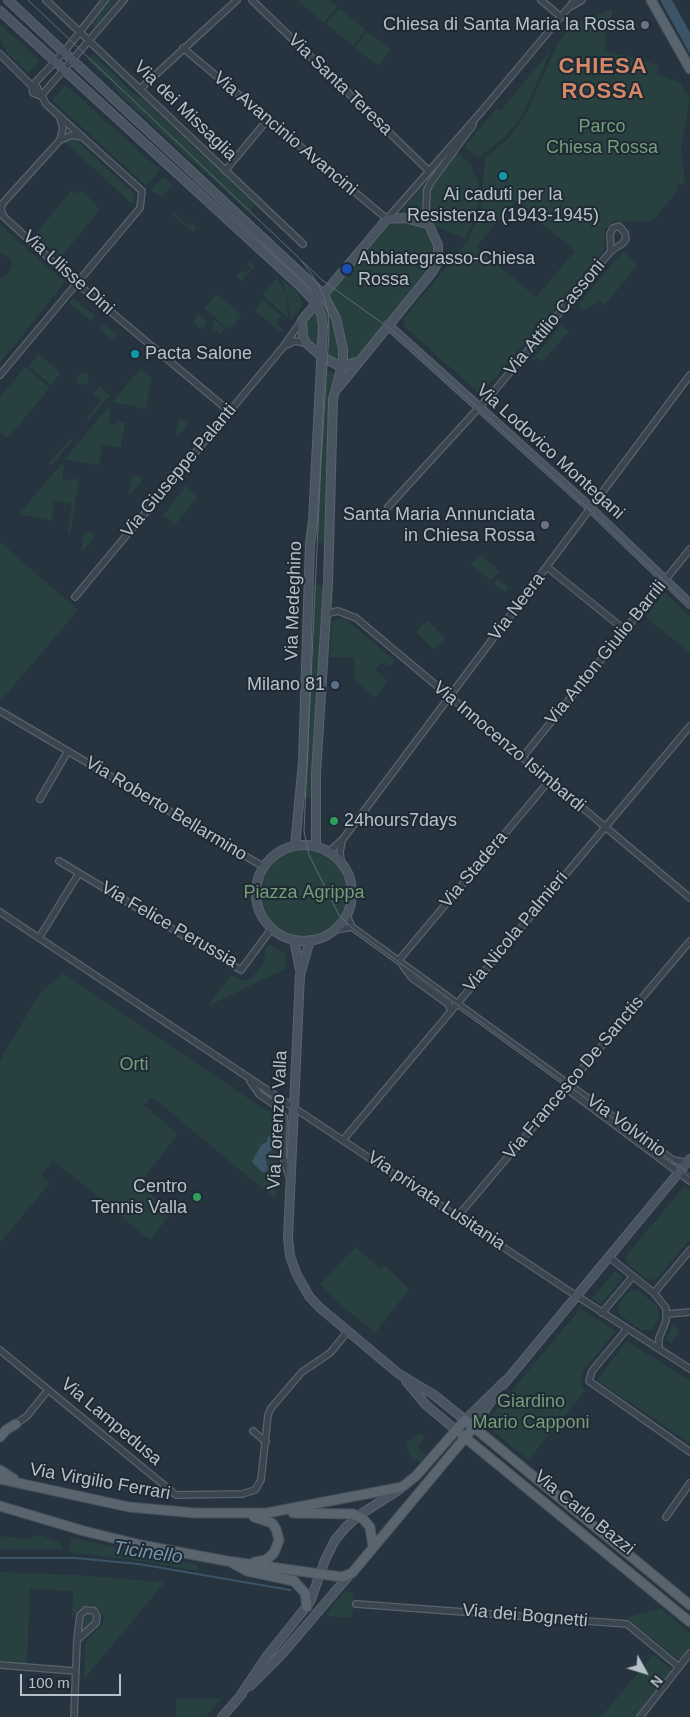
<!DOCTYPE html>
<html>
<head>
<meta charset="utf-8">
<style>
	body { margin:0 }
	#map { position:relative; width:690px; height:1717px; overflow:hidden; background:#26343f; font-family:Arial,sans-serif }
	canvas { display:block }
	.north { position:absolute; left:620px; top:1647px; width:50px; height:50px; -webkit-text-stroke:4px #1f2a34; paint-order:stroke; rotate:129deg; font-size:14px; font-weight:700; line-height:20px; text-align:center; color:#b6c0c9 }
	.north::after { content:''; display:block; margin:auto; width:18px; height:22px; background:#b6c0c9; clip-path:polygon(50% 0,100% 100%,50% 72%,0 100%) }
	.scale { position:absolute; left:20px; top:1674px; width:101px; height:22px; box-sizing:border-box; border:2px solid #b6c0c9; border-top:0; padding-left:6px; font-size:15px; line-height:18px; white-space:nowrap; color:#b6c0c9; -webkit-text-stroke:4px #1f2a34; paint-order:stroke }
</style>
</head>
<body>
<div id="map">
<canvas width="690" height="1717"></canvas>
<div class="north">N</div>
<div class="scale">100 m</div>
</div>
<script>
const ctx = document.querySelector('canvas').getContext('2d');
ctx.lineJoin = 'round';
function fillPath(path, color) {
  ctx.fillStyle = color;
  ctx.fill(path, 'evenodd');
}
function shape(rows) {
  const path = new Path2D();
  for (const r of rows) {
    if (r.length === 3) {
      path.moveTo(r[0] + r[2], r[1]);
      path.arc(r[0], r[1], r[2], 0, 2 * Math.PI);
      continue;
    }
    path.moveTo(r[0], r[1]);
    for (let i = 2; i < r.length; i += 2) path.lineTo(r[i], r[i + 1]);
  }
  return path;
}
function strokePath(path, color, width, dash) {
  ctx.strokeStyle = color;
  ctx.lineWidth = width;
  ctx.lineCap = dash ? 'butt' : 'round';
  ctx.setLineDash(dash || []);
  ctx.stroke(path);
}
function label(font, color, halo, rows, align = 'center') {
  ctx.font = font + ' Arial,sans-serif';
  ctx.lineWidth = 4;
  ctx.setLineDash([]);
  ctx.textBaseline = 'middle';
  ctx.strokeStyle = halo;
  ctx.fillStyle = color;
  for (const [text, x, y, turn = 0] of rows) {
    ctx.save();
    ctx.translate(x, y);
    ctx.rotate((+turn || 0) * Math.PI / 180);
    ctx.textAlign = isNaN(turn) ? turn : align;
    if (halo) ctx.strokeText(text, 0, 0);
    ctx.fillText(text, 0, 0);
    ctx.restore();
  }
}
fillPath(shape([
	[110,0,118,0,95,28,91,24],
	[297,0,329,0,337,7,324,23],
	[339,8,366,30,353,46,326,24],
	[612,9,612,15,606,23,605,51,637,58,659,66,657,75,683,83,682,87,690,97,681,148,685,183,677,186,678,190,656,217,647,222,614,221,605,229,604,249,550,316,480,394,404,326,404,318,468,241,481,210,485,157,509,138,525,116,559,41,569,30,574,28,573,24],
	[515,201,575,251,536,297,476,247],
	[0,24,40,61,29,73,6,52,0,37],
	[367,31,391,50,378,66,355,47],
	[551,50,523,114,506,136,482,155,477,157,464,147,496,109,501,110],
	[93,54,133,93,142,98,255,205,248,212,119,94,112,83,87,60],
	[66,85,160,170,146,186,52,100],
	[71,140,77,141,133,192,135,198,132,204,65,142],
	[457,153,471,164,475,177,479,180,477,210,466,239,435,226,430,216,429,204,434,181],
	[165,176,177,193,171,187,162,197,150,190],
	[425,182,427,184,422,201,424,220,411,215,399,214],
	[80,190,96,204,99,211,60,258,35,235,71,191,76,194],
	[177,209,175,214,189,226,192,222,197,227,193,232,171,213],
	[398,222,409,222,426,231,435,247,434,261,429,273,360,354,346,363,345,333,328,293,350,266,352,268,381,234,379,233,384,228],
	[0,225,65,282,0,363,0,279,8,274,12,262,9,257,0,252],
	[623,251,638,264,605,305,599,300,584,311,578,305],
	[251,261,254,267,241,281,236,277,242,270,246,273,251,268,247,265],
	[277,278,285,294,288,318,263,295],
	[283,280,297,292,302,302,302,307,291,319],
	[217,294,242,315,229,330,204,308],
	[73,298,95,316,91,321,69,303],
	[263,299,281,316,276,322,282,330,280,332,254,310],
	[322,301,333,319,339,342,340,358,337,361,325,353,326,325,320,303],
	[315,310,318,313,320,329,318,348,306,336,305,325],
	[199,314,207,322,202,330,193,322],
	[214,319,224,328,221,334,212,328],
	[104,324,118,335,114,341,100,329],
	[561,325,569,331,542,362,538,359,532,360],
	[39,354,61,373,51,385,29,366],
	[25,367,50,388,8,438,0,432,0,397],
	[141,368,152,378,146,409,112,402],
	[324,369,336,374,327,543,314,542],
	[83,379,6],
	[100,386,110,395,89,420,87,418,101,401,93,394],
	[108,407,111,409,109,424,116,425,117,422,125,423,121,448,102,445,99,465,67,460,66,458],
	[178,420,188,422,180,435,176,435],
	[71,438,73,440,52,465,49,463],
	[61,464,64,467,62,480,79,479,70,533,68,532,72,504,54,501,52,521,19,514],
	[132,475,142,477,141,482,130,495,128,495],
	[186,486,198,496,175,525,163,515],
	[85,531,95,533,94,537,84,550,81,550],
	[0,542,78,610,0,702],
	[480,554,500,571,491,581,471,564],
	[498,579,509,588,505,593,494,584],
	[312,585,325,585,321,616,314,776,315,797,302,797,305,776],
	[664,592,690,617,690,653,646,617],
	[340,618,345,619,395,661,390,667,381,663,375,669,388,682,375,697,355,680,354,658,330,657,332,623],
	[427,620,445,638,434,650,416,632],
	[304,893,44],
	[269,944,285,953,285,969,208,1006,231,975,242,981,251,979,266,959,264,951],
	[63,973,267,1111,271,1110,275,1113,280,1126,275,1199,152,1097,144,1105,178,1134,139,1184,172,1212,150,1240,53,1160,41,1175,50,1183,0,1243,0,1060,40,993],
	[684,1187,690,1190,690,1239,658,1277,653,1280,647,1279,627,1263,625,1257],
	[355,1247,381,1269,384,1265,409,1289,375,1333,333,1298,320,1284],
	[615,1271,623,1277,601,1304,592,1298],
	[634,1290,639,1291,657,1306,659,1319,651,1330,640,1330,618,1313,618,1304,627,1293],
	[580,1309,616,1331,582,1372,582,1385,585,1391,528,1460,489,1427,488,1419],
	[673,1325,680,1330,671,1344,666,1339],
	[627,1341,690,1381,690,1443,597,1380],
	[419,1433,425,1436,417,1447,426,1455,420,1462,416,1459,412,1460,407,1449,407,1443],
	[39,1535,58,1541,63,1549,0,1549,0,1536,25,1539],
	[72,1538,198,1565,198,1571,141,1561,68,1552],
	[0,1572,74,1575,165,1582,84,1679,85,1646,88,1638,103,1624,104,1617,101,1611,89,1605,78,1610,72,1618,73,1591,30,1589,27,1665,0,1663],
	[345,1591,354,1593,352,1618,329,1616,326,1614],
	[660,1608,690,1633,690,1647,681,1658,677,1658,626,1618],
	[88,1614,93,1617,93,1622,80,1635,82,1620],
	[653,1655,670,1668,670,1672,635,1717,601,1717],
	[176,1699,221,1699,206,1717,176,1717]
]), '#28403f');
fillPath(shape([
	[660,0,672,0,690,33,690,54],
	[268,1136,270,1136,273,1149,265,1155,268,1170,263,1173,252,1162,261,1145,267,1142]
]), '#3c5467');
strokePath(shape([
	[0,1558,75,1558,139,1564,290,1590]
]), '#3c5467', 2);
const street = shape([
	[46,0,303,244],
	[252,0,429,171],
	[541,0,561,17],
	[572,6,582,0],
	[183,48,387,219,482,111,575,0],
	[0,54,32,86,37,87,46,104,142,191,140,208,0,375],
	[32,86,64,52,105,0],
	[32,86,33,93,41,96],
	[140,89,237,0],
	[41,96,124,0],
	[60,118,63,128,60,140,3,203,1,208,3,216,73,280,229,411],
	[60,140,72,135,81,137],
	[225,171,268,119],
	[429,225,426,211,427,190,431,182,473,125],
	[284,346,295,341,306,343],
	[388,507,495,390,611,251,622,244,626,239,625,233,619,226,613,228,610,234,611,251],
	[547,567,625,630],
	[75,597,284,346,302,320],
	[326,617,329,613,338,611,356,618,690,898],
	[0,711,264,867],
	[522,758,690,549],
	[40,799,68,751],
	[329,852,343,839,690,375],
	[59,861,241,970,272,928],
	[341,862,340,852,342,841],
	[349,910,348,918,352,927,673,1160,689,1163],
	[0,912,566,1289,690,1369],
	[334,930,352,927],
	[39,938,79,873],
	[399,960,549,781],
	[403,966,411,977,448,1004,451,1010],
	[250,1081,259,1094,279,1108,284,1117,283,1157,289,1176],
	[568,1086,571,1092,690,1181],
	[343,1140,690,726],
	[458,1216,690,941],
	[609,1257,654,1293,666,1308,666,1321,659,1338,659,1348],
	[654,1293,690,1250],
	[602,1313,633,1276],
	[667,1314,690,1312],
	[627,1329,592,1371,589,1381,690,1452],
	[0,1350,176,1495,242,1494,255,1490,261,1480,268,1415,271,1408,302,1372,330,1353,348,1331],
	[16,1424,27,1416,48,1390],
	[253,1431,266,1442],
	[666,1517,690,1483],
	[356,1604,627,1624,679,1667],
	[86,1610,94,1611,97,1616,96,1623,77,1640,80,1615,86,1610],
	[0,1665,75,1671],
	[74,1717,77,1640],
	[640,1717,690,1653]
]);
const secondary = shape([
	[8,0,323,294,336,318,343,349,343,362,333,399,328,584,316,773,316,846],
	[0,11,299,285,316,303,321,314,323,326,313,521,310,543,303,762,295,846],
	[388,325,584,502,690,604],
	[337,389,433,271,438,261,438,245,429,225,406,218,387,219,302,320,303,337,306,343,321,356,341,367,356,362],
	[304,893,48],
	[294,940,300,970],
	[310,940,300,975,288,1237,290,1256,297,1275,309,1296,319,1307,399,1374,434,1395,465,1420,505,1381],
	[406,1381,426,1405,456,1430],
	[503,1385,690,1159],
	[473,1428,496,1394],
	[250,1686,282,1654,351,1573],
	[240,1696,267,1656,310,1602,325,1560,335,1540,346,1527,358,1516,400,1489],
	[222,1717,242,1694]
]);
const primary = shape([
	[651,0,690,69],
	[462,1435,690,1622],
	[0,1437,6,1430,16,1424],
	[0,1470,14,1479],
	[0,1479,129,1507,195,1513,267,1513,402,1487,416,1476,465,1420,690,1605],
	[0,1506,84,1531,141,1545,227,1561,342,1577,352,1573,473,1428],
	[293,1513,353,1514,363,1519,370,1527,373,1547],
	[254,1517,272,1523,276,1529,279,1540,274,1553,266,1560,255,1562],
	[234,1564,247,1571,294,1581,305,1593,307,1607]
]);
strokePath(street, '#58636c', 8);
strokePath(secondary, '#58636c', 10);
strokePath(primary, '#46515b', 11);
strokePath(street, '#3a454f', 5.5);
strokePath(secondary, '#485561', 8);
strokePath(primary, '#58656e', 9);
strokePath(shape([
	[28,0,322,280,392,330,589,509,690,606],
	[301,260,313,276,323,294,328,312,329,333,321,462,304,831,309,855,339,915,352,928,690,1174]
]), '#5c6a75', 1);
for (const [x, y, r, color] of [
	[645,25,5,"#6b7280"],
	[503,176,5,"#0f9aa8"],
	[347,269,6,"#1a4fb4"],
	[135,354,5,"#0f9aa8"],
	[545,525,5,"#6b7280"],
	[335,685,5,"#5c6f8a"],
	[334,821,5,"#2e9e5b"],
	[197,1197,5,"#2e9e5b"]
]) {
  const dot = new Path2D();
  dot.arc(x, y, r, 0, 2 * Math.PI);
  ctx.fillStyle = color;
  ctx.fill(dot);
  strokePath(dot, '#1f2a34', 2);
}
label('18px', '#b6c0c9', '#1f2a34', [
	["Chiesa di Santa Maria la Rossa",635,25],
	["Ai caduti per la",503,195,"center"],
	["Resistenza (1943-1945)",503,216,"center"],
	["Abbiategrasso-Chiesa",358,259,"left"],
	["Rossa",358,280,"left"],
	["Pacta Salone",145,354,"left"],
	["Santa Maria Annunciata",535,515],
	["in Chiesa Rossa",535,536],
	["Milano 81",325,685],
	["24hours7days",344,821,"left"],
	["Centro",187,1187],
	["Tennis Valla",187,1208]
], 'right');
label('18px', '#b6c0c9', '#1f2a34', [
	["Via Santa Teresa",340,85,44],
	["Via dei Missaglia",185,111,44],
	["Via Avancinio Avancini",285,134,40],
	["Via Ulisse Dini",68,273,42],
	["Via Attilio Cassoni",555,318,-50],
	["Via Lodovico Montegani",550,452,42],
	["Via Giuseppe Palanti",179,471,-50],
	["Via Medeghino",294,601,-88],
	["Via Neera",517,607,-53],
	["Via Anton Giulio Barrili",606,653,-51],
	["Via Innocenzo Isimbardi",509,747,40],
	["Via Roberto Bellarmino",166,809,31],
	["Via Stadera",474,870,-50],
	["Via Felice Perussia",169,925,30],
	["Via Nicola Palmieri",516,932,-50],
	["Via Francesco De Sanctis",574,1078,-50],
	["Via Lorenzo Valla",278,1120,-87],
	["Via Volvinio",626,1126,36],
	["Via privata Lusitania",436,1201,34],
	["Via Lampedusa",111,1422,40],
	["Via Virgilio Ferrari",100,1482,10],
	["Via Carlo Bazzi",584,1513,39],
	["Via dei Bognetti",525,1616,5]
]);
label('18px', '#759e79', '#1f2a34', [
	["Parco",602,127],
	["Chiesa Rossa",602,148],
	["Piazza Agrippa",304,893],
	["Orti",134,1065],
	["Giardino",531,1402],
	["Mario Capponi",531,1423]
]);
label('italic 19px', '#7795ab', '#1f2a34', [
	["Ticinello",148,1553,8]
]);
ctx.letterSpacing = '1px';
label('bold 22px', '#d28768', '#1f2a34', [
	["CHIESA",603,67],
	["ROSSA",603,92]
]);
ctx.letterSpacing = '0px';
</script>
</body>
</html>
